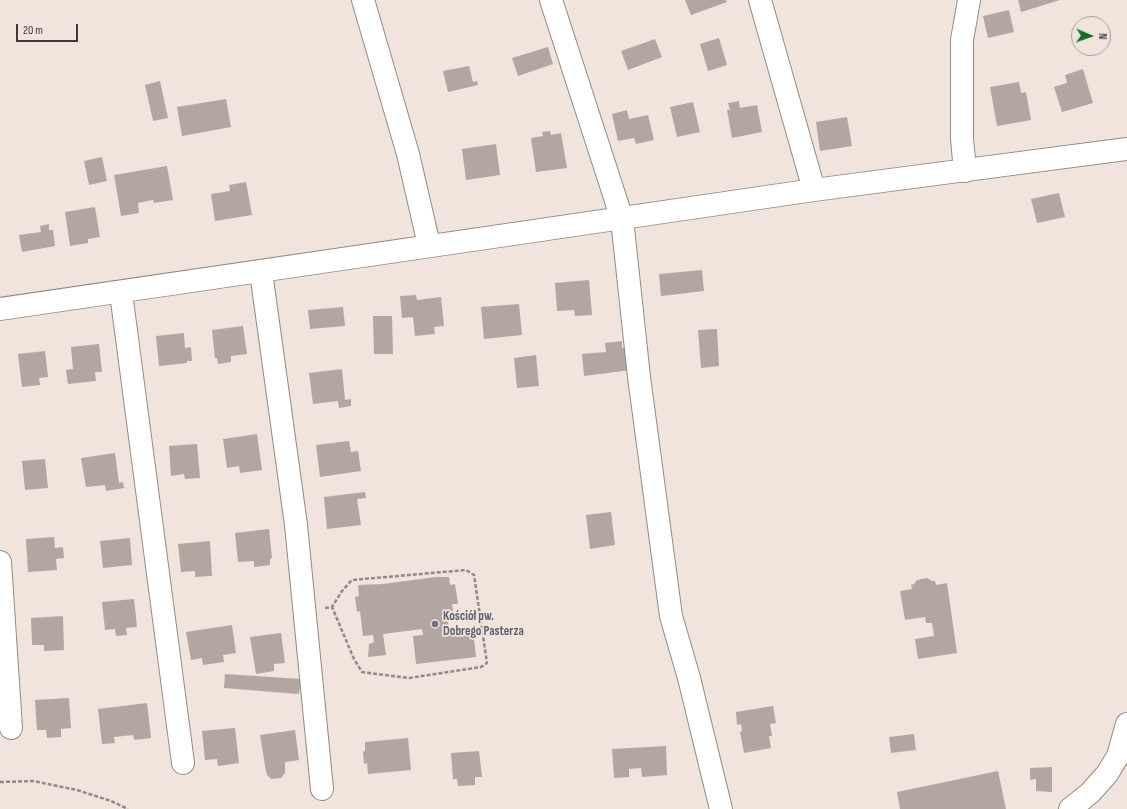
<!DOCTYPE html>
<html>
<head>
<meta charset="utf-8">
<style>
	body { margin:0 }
	#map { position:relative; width:1127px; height:809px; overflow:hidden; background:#f0e4dc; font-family:"Sofia Sans Condensed",sans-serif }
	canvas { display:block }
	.north { position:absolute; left:1071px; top:16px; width:40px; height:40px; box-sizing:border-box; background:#f0e4dc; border:1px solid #a9a09a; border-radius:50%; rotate:92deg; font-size:11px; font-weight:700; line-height:16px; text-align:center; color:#3e3936 }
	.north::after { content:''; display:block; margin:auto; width:14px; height:18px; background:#0d7020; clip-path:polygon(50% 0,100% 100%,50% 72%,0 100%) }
	.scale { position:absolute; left:16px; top:24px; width:62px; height:18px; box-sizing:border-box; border:2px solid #3e3936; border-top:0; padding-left:5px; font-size:12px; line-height:14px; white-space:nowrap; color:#3e3936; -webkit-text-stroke:3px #f0e4dc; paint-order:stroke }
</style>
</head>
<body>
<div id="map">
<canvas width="1127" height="809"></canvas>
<div class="north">N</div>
<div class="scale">20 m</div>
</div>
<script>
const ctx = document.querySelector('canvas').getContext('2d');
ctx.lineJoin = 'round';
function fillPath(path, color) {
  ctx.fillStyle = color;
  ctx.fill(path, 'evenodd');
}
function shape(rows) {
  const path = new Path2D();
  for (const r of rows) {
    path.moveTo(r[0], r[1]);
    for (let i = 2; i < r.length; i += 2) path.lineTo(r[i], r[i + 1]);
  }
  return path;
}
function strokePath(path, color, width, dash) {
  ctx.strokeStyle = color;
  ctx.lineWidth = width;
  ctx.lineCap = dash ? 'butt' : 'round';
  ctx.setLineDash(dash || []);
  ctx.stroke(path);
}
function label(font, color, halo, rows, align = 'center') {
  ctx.font = font + ' "Sofia Sans Condensed",sans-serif';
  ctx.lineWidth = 3.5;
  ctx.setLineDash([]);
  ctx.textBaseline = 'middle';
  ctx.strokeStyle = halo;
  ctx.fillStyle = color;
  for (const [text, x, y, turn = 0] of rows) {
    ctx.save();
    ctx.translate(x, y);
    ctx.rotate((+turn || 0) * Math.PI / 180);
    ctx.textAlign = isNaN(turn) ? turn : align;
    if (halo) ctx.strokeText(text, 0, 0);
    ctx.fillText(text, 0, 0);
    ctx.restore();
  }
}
fillPath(shape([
	[685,0,726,0,727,2,691,15],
	[1018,0,1060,0,1021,12],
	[1009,10,1014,32,988,38,983,16],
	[719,38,727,65,708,71,700,44],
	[655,39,662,57,628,70,621,51],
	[548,47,553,64,518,76,512,58],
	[469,66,473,82,477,81,478,85,448,92,443,71],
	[1083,69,1093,103,1062,112,1054,87,1067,83,1065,75],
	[160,81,168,118,153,121,145,85],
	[1019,82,1021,93,1026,92,1031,120,997,126,990,87],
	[226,99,231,127,182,136,177,107],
	[739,101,740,108,757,105,762,132,732,138,727,110,730,110,728,103],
	[693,102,700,132,677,137,670,107],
	[627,110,629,119,648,115,654,140,636,144,634,138,618,141,612,114],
	[847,117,852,146,820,151,816,122],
	[550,131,551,135,561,133,567,168,536,172,531,138,543,136,542,132],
	[496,144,500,175,466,180,462,149],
	[102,157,107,181,89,185,84,161],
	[167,166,173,200,154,203,153,200,138,203,139,213,121,216,114,175],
	[246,182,252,215,215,221,211,194,230,191,229,185],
	[1059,193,1065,217,1037,223,1031,199],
	[95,207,100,237,88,239,88,243,70,246,65,212],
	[49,224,49,230,53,230,55,246,22,252,19,235,41,232,40,226],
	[702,270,704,291,661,296,659,274],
	[589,280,592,315,575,316,574,310,557,311,555,283],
	[416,295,417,300,441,297,444,326,434,327,435,334,415,336,413,317,402,318,400,296],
	[519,304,522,335,484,339,481,307],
	[343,307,345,326,310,329,308,310],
	[373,316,392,316,393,354,374,354],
	[243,326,247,354,231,356,231,362,218,364,217,358,215,358,212,330],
	[717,329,719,366,701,368,698,330],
	[184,333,185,348,191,347,192,361,187,361,187,363,159,366,156,336],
	[622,341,622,348,628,347,631,370,584,376,582,354,606,352,605,343],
	[99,344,102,372,95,372,96,381,68,384,66,370,73,369,71,347],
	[45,351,48,377,39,378,40,385,22,387,18,354],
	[536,355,539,386,517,388,514,358],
	[342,369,345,400,351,399,351,406,339,408,338,401,313,404,309,373],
	[257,434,262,470,240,473,239,466,227,468,223,439],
	[349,441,351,452,358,451,361,471,320,477,316,445],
	[197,444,200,478,185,479,184,474,171,476,169,446],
	[115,453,119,483,123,482,124,488,106,491,105,485,86,487,81,458],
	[45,459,48,488,25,490,22,461],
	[365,492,366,498,357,499,361,525,327,529,324,497],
	[611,512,615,545,590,549,586,515],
	[269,529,272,558,270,559,270,565,254,567,254,561,238,562,235,533],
	[54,537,55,548,63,547,64,558,56,559,57,570,28,572,26,539],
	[130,538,132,565,103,568,100,541],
	[210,541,212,576,195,577,195,571,181,572,178,544],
	[436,577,449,577,450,585,455,584,458,604,452,604,453,612,447,613,449,633,473,629,476,657,416,664,413,636,423,635,422,629,383,634,386,655,368,657,369,644,374,642,373,635,363,636,360,611,357,612,355,597,359,596,358,585,383,584],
	[927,578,932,581,935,581,936,585,947,583,957,653,918,659,915,639,934,636,932,623,926,623,925,617,905,620,900,591,912,589,911,585,914,584,917,580],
	[134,599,137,627,126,628,127,635,116,636,115,629,105,630,102,602],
	[63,616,64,650,44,651,44,645,32,645,31,618],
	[232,625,236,653,223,655,224,662,203,665,202,658,191,660,186,632],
	[281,633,285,663,274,664,274,671,256,674,250,637],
	[225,674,301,679,299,694,224,688],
	[69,698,71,728,61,729,61,737,47,738,46,730,37,730,35,700],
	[147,703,151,738,134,740,133,735,114,737,115,743,102,744,98,709],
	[773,706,776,723,770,724,772,736,769,736,771,748,744,753,740,732,742,731,741,724,737,725,736,712],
	[235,728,239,763,218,766,217,759,205,760,202,731],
	[295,730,299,760,285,762,285,773,281,778,271,779,267,775,265,766,260,735],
	[914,734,916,750,891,753,889,737],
	[408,738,411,770,368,774,367,763,364,764,363,752,365,751,365,742],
	[666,746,667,775,642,777,641,768,629,769,629,777,614,778,612,749],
	[479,751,482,777,475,777,475,785,458,786,457,779,453,779,451,753],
	[1052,767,1052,792,1036,791,1036,779,1030,780,1030,768],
	[998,771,1006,809,900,809,897,792]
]), '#b2a7a0');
const minor = shape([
	[363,0,408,154,429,245],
	[551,0,622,219,639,377,671,616,689,678,721,809],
	[760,0,814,190],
	[965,171,962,139,962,40,969,0],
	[261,272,296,525,322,789],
	[121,293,183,763],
	[0,309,814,190,1127,149],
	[0,562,11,728],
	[1070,809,1090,793,1107,774,1118,756,1127,724]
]);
strokePath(minor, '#958a83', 24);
strokePath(shape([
	[325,608,332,607,354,659,362,672,409,678,481,667,487,663,474,575,466,570,352,580,342,591,332,607],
	[0,782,33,781,77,790,111,801,128,809]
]), '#938a85', 2.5, [4, 2]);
strokePath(minor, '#fff', 22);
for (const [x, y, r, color] of [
	[435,624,4,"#6b7280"]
]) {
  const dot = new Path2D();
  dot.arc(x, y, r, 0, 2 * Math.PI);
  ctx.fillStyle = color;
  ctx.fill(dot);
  strokePath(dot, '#f0e4dc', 1.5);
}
label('bold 13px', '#5b616d', '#f0e4dc', [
	["Kościół pw.",443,617],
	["Dobrego Pasterza",443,632]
], 'left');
</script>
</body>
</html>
